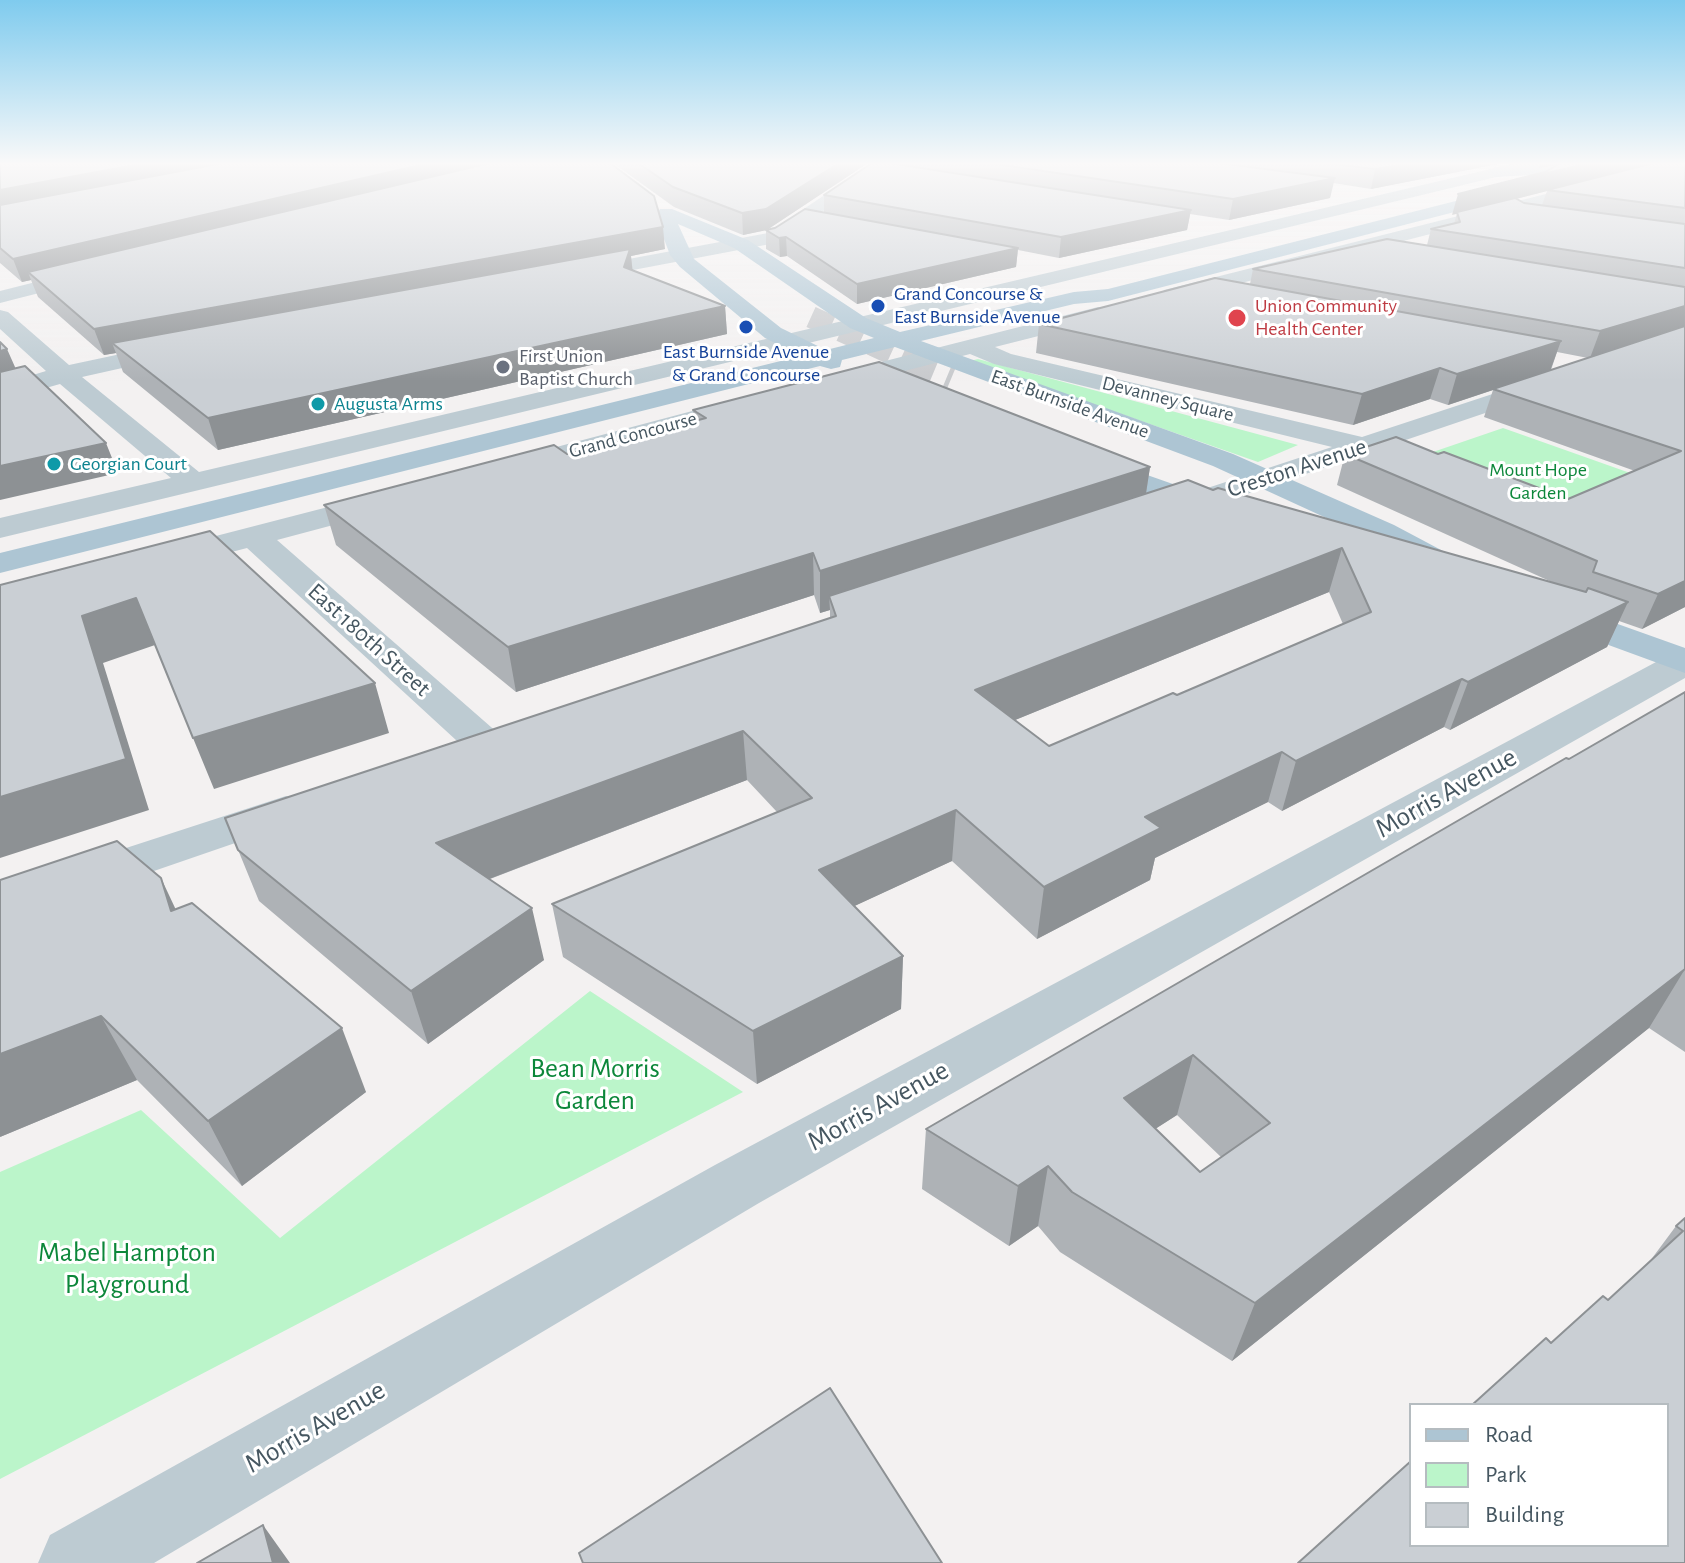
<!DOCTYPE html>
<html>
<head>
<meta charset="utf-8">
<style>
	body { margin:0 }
	#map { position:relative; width:1685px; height:1563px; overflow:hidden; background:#f3f1f1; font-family:"Alegreya Sans",sans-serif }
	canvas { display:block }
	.legend { position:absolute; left:1409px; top:1403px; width:260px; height:144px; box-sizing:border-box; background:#fff; border:2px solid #b5bcc0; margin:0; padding:10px 14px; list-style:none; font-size:24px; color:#465761 }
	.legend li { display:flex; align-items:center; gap:16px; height:40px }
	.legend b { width:40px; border:2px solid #b5bcc0 }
</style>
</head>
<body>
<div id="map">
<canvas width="1685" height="1563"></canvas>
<ul class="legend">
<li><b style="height:10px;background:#adc5d3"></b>Road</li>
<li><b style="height:22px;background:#bbf5ca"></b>Park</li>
<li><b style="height:22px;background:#cacfd4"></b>Building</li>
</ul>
</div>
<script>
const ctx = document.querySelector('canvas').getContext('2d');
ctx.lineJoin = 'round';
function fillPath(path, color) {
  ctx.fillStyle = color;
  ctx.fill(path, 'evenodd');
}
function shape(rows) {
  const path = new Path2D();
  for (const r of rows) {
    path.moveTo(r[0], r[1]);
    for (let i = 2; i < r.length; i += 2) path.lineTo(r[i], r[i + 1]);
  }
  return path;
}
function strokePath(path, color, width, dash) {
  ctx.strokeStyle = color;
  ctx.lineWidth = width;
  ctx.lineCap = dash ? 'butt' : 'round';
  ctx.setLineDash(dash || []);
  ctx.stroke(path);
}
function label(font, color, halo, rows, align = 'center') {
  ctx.font = font + ' "Alegreya Sans",sans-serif';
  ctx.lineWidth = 6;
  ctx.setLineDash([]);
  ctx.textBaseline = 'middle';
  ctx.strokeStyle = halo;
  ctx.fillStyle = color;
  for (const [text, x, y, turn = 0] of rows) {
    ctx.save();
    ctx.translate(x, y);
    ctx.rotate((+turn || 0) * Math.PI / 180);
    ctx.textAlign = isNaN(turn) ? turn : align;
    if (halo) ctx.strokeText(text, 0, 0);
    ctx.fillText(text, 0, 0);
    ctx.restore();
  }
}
fillPath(shape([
	[978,359,1298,445,1258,462,970,361],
	[1503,428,1647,479,1538,524,1395,465],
	[590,991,743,1092,0,1479,0,1172,141,1110,280,1238]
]), '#bbf5ca');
strokePath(shape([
	[811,317,912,363]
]), '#c8cacd', 22, [22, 11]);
strokePath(shape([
	[908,361,951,379]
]), '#c8cacd', 28, [28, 14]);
fillPath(shape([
	[872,163,889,163,781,242,575,281,565,275,575,269,768,233,872,163],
	[1516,163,1542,163,1534,168,0,538,0,518,171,478,60,384,0,401,0,385,46,371,0,329,0,310,8,312,69,365,177,342,185,344,189,349,185,354,82,377,199,472,1516,163],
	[1669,163,1685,163,1685,168,1172,301,1161,295,1164,290,1669,163],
	[91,268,98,270,101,274,98,278,0,303,0,291,91,268],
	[1098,307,1106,309,1109,314,1106,319,995,347,1011,354,1362,437,1535,380,1544,377,1553,380,1557,385,1553,390,1173,519,1162,517,1157,510,1162,503,1332,447,994,364,970,354,835,389,826,386,822,381,826,376,1098,307],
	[749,396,758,398,762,404,758,410,506,478,496,475,491,469,496,463,749,396],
	[386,492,397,494,401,501,397,508,277,540,499,734,505,743,499,752,484,756,469,752,247,548,166,569,154,566,149,559,154,552,386,492],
	[1685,650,1685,678,759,1203,154,1563,38,1563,50,1535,715,1165,1671,654,1685,650],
	[286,796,302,800,309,810,302,820,0,924,0,889,286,796]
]), '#bdcbd2');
fillPath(shape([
	[1583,163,1595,167,1587,172,1495,177,1487,172,1495,167,1583,163],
	[1511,187,1519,192,1517,196,1108,301,1074,304,921,341,1233,454,1394,525,1458,559,1463,566,1458,573,1446,576,1434,573,1372,539,1213,466,895,347,842,360,840,367,831,369,820,366,0,573,0,553,801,356,765,338,680,267,670,255,661,231,657,213,660,209,672,209,748,240,866,318,900,332,1074,292,1108,289,1511,187],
	[678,224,734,248,850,328,874,338,826,350,781,328,694,259,678,224],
	[1093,456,1227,503,1232,510,1227,517,1216,519,1205,517,1083,471,1078,465,1083,459,1093,456],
	[1556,602,1685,648,1685,673,1543,621,1538,613,1543,605,1556,602]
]), '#adc5d3');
fillPath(shape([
	[0,163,665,249,631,256,632,270,725,306,727,334,218,450,123,372,116,353,104,355,38,297,31,280,22,282,0,263],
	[613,163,868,163,768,229,824,213,824,195,872,163,1503,163,1371,189,1333,183,1330,198,1229,220,1190,214,1187,230,1059,258,1018,250,1016,267,857,304,787,256,780,257,766,249,766,230,743,235,674,207],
	[1541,163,1685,163,1685,607,1642,629,1619,621,1607,647,1450,730,1444,727,1282,811,1268,802,1155,858,1150,880,1037,939,952,861,854,906,903,956,901,1009,757,1084,563,957,552,904,777,812,747,780,490,879,544,960,428,1044,259,901,225,818,830,618,830,610,820,613,814,595,516,692,336,545,324,505,567,454,694,421,693,410,1150,467,1146,494,1213,490,1554,583,1337,485,1345,454,1438,454,1568,499,1635,471,1484,417,1493,390,1448,405,1430,399,1353,425,1036,353,1039,324,1250,284,1253,269,1427,245,1431,229,1454,224,1457,213,1452,215,1545,172,1557,165,1539,168],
	[1547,191,1542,205,1524,203,1516,199],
	[1557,352,1588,358,1551,370],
	[1329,592,1343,624,1177,695,1049,746,1015,720],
	[1685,692,1685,1052,1649,1028,1232,1361,1060,1252,1038,1226,1009,1246,922,1189,926,1129],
	[1177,1115,1221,1157,1200,1172,1155,1129],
	[176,909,366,1092,242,1186,137,1080,0,1137],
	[1685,1218,1685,1563,1551,1343,1608,1300,1650,1261,1676,1226]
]), '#aeb2b6');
fillPath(shape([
	[145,163,247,163,0,212,0,190],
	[429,163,510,163,28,272,31,280,22,282,13,259],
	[839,163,868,163,767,230,743,235,742,213],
	[1411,163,1503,163,1371,189,1375,169],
	[1541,163,1570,163,1539,168],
	[1589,163,1652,163,1650,165,1452,215,1458,194],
	[1335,178,1330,198,1229,220,1233,199],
	[1191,210,1187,230,1059,258,1061,237],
	[663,227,665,249,631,256,633,274,112,343,116,353,104,355,94,329],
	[786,237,787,256,780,257,779,238],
	[1018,248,1016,267,857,304,857,284],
	[725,306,727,334,218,450,208,418],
	[1685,306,1685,328,1590,358,1600,331],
	[1561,341,1550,371,1448,405,1457,374],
	[7,349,19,376,0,382,0,351],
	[1440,368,1430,399,1353,425,1362,394],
	[106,443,118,473,0,500,0,466],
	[1150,467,1144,506,829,596,830,610,820,613,820,571],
	[1342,548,1329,592,971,738,975,690],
	[813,553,814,595,516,692,508,647],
	[1685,581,1685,607,1642,629,1658,594],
	[136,598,155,645,103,663,149,810,0,858,0,797,82,616],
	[1628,602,1607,647,1450,730,1468,682],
	[1462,679,1444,727,1282,811,1296,761],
	[375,683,389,733,214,789,193,738],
	[743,731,747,780,450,894,436,843],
	[1282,752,1268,802,1155,858,1150,880,1037,939,1044,887,1145,817],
	[956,810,952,861,820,922,819,870],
	[161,878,191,942,171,911],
	[532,908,544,960,428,1044,411,991],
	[903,956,901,1009,757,1084,753,1031],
	[1685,969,1649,1028,1232,1361,1255,1303],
	[101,1016,137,1080,0,1137,0,1054],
	[342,1028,366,1092,242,1186,208,1121],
	[1193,1055,1177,1115,1110,1158,1124,1098],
	[1048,1166,1038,1226,1009,1246,1018,1186],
	[263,1525,290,1563,273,1563]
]), '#8d9194');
const building = shape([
	[0,163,145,163,0,190,0,163],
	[223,163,429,163,13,259,0,248,0,205,223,163],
	[490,163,610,163,654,196,663,227,94,329,28,272,490,163],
	[638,163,839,163,766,209,742,213,673,187,638,163],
	[872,163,889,163,1191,210,1061,237,824,195,872,163],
	[989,163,1218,163,1335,178,1233,199,989,163],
	[1325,163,1411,163,1375,169,1325,163],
	[1561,163,1589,163,1458,194,1545,172,1561,163],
	[1654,163,1685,163,1685,208,1547,190,1654,163],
	[1515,198,1524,203,1685,224,1685,268,1431,229,1460,222,1457,212,1515,198],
	[805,209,1018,248,857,284,786,237,779,238,766,230,775,228,805,209],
	[1387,239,1685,287,1685,306,1600,331,1253,269,1387,239],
	[630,249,624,267,725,306,208,418,112,343,630,249],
	[1215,278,1561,341,1457,374,1440,368,1362,394,1039,324,1215,278],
	[1685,326,1685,581,1658,594,1593,572,1597,561,1345,454,1396,437,1438,454,1444,452,1568,499,1681,451,1493,389,1685,326],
	[0,342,7,349,0,351,0,342],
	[879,362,1150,467,820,571,813,553,508,647,324,505,554,445,567,454,592,448,706,418,693,410,879,362],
	[25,366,106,443,0,466,0,372,25,366],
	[1188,480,1213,490,1218,488,1586,592,1588,588,1628,602,1468,682,1462,679,1296,761,1282,752,1145,817,1161,828,1044,887,956,810,819,870,903,956,753,1031,552,904,812,798,743,731,436,843,532,908,411,991,238,850,225,818,836,616,829,596,1188,480],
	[1342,548,1371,612,1177,695,1173,693,1049,746,975,690,1342,548],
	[210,531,375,683,193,738,136,598,82,616,126,759,0,797,0,585,210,531],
	[1685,692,1685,969,1255,1303,1072,1192,1048,1166,1018,1186,926,1129,1566,758,1569,759,1685,692],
	[1193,1055,1270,1123,1200,1172,1124,1098,1193,1055],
	[117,841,161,878,171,911,192,903,342,1028,208,1121,101,1016,0,1054,0,880,117,841],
	[1685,1218,1685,1563,1298,1563,1411,1461,1411,1545,1667,1545,1667,1405,1472,1405,1546,1338,1551,1343,1603,1296,1608,1300,1683,1231,1676,1226,1685,1218],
	[830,1388,942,1563,583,1563,579,1553,830,1388],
	[263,1525,273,1563,197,1563,263,1525]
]);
fillPath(building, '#cacfd4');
strokePath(building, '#8d9194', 2);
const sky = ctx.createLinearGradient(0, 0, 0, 381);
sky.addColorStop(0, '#7fcbee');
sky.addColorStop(0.43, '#faf9f9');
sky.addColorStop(1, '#faf9f900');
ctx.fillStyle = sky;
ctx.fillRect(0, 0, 1685, 381);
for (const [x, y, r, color] of [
	[878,306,8,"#1a4fb4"],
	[1237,318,10,"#e0444e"],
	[746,327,8,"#1a4fb4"],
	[503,367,8,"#6b7280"],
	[318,404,8,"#0f9aa8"],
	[54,464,8,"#0f9aa8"]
]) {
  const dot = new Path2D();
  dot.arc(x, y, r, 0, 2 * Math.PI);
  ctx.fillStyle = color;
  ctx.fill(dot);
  strokePath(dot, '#fff', 3);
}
label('20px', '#164399', '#fff', [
	["Grand Concourse &",894,294],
	["East Burnside Avenue",894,317],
	["East Burnside Avenue",746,352,"center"],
	["& Grand Concourse",746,375,"center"]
], 'left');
label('20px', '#be3a42', '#fff', [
	["Union Community",1255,306],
	["Health Center",1255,329]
], 'left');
label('20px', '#5b616d', '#fff', [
	["First Union",519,356],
	["Baptist Church",519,379]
], 'left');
label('20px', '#465761', '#fff', [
	["Devanney Square",1168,399,14],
	["East Burnside Avenue",1070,404,20],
	["Grand Concourse",633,435,-15]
]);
label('20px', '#0d838f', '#fff', [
	["Augusta Arms",334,404],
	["Georgian Court",70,464]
], 'left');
label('20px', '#0c873a', '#fff', [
	["Mount Hope",1538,470],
	["Garden",1538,493]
]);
label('24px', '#465761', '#fff', [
	["Creston Avenue",1297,468,-18],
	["East 180th Street",369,640,42]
]);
label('28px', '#465761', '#fff', [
	["Morris Avenue",1446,793,-29],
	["Morris Avenue",878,1106,-29],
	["Morris Avenue",315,1427,-30]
]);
label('28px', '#0c873a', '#fff', [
	["Bean Morris",595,1069],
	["Garden",595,1101],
	["Mabel Hampton",127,1253],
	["Playground",127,1285]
]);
</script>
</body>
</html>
